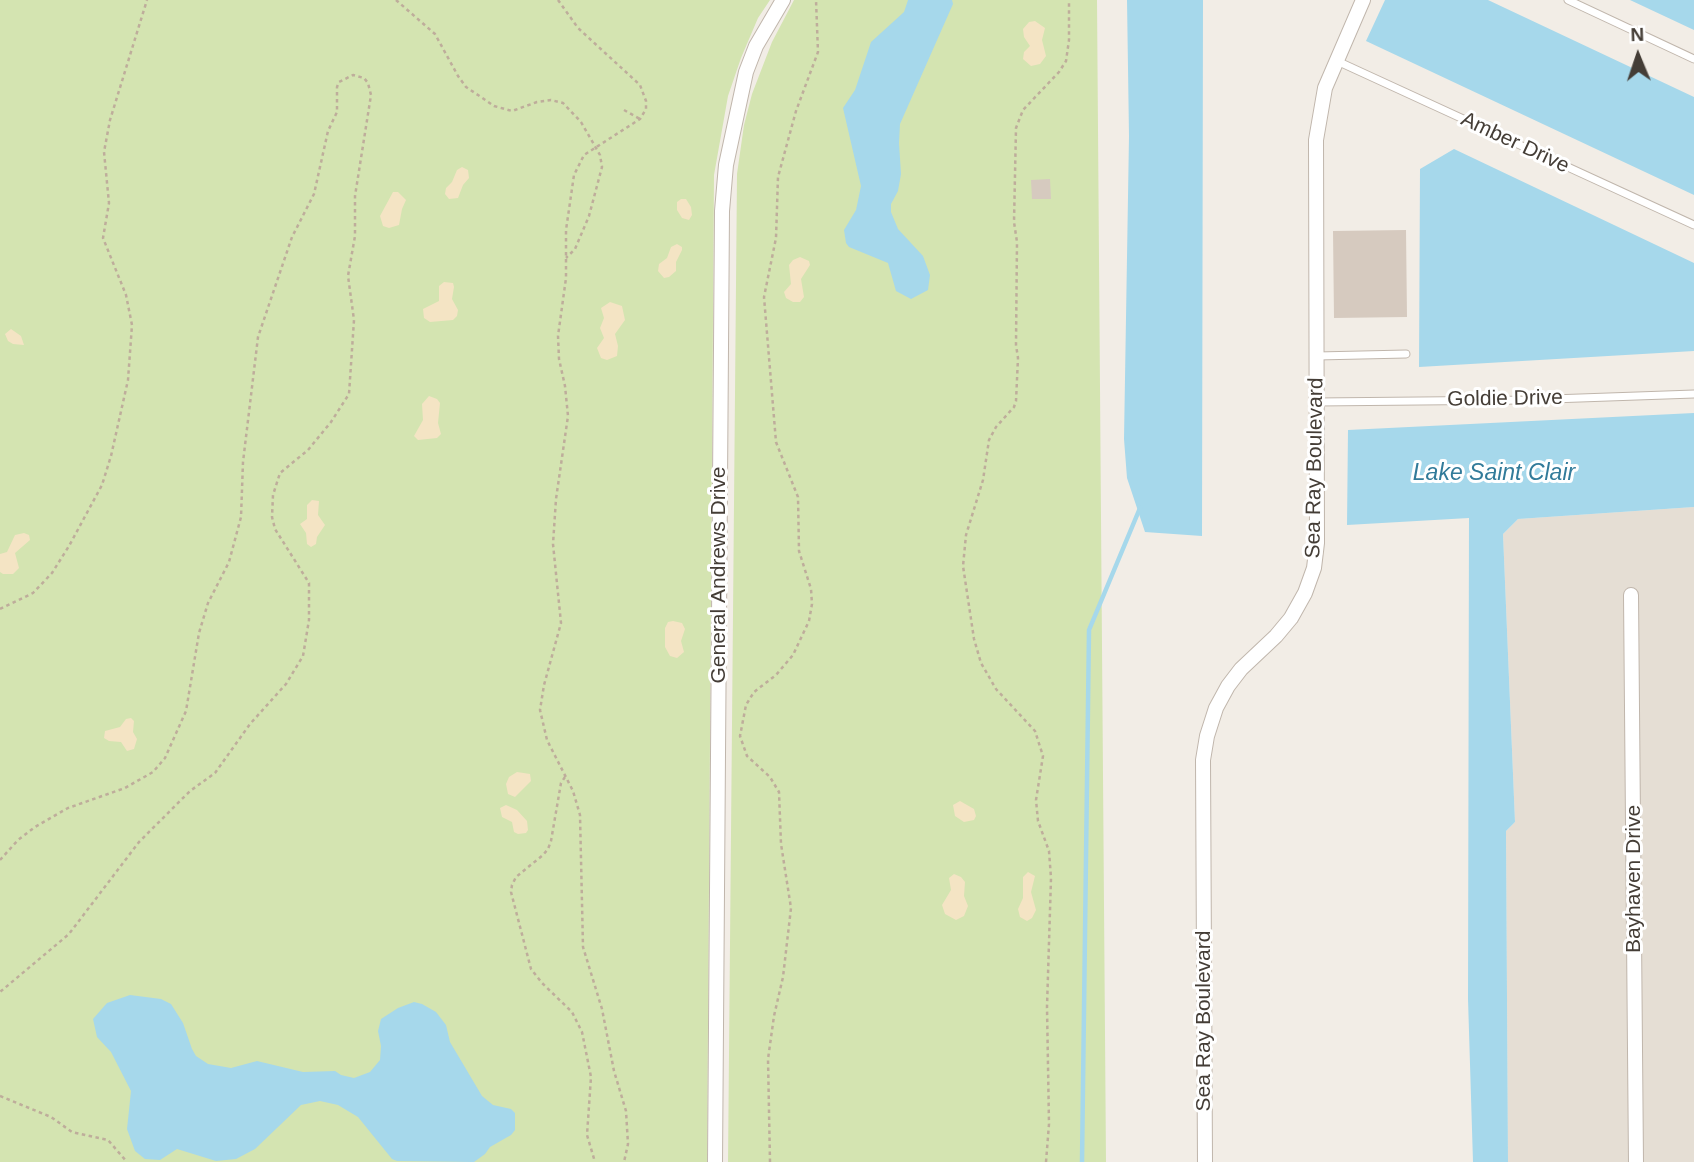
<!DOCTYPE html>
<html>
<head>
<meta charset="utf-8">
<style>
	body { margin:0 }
	#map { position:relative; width:1694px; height:1162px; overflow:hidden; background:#f2ede6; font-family:Helvetica,sans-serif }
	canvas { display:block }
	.north { position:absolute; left:1603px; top:21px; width:70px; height:70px; -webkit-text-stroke:5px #fff; paint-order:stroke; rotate:358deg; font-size:19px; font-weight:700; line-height:28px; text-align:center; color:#443d36 }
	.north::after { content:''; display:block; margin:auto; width:24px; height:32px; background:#443d36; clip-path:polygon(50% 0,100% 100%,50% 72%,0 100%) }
</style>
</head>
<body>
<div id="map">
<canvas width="1694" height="1162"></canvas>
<div class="north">N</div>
</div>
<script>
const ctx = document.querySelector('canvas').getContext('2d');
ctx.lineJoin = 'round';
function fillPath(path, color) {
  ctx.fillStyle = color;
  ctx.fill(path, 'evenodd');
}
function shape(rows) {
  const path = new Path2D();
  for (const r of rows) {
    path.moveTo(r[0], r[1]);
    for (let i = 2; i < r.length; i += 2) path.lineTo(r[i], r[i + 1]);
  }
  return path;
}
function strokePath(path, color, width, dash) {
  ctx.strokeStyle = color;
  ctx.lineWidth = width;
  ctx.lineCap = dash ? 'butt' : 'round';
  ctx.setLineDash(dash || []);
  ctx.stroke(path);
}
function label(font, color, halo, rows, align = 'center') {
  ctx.font = font + ' Helvetica,sans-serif';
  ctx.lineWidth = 6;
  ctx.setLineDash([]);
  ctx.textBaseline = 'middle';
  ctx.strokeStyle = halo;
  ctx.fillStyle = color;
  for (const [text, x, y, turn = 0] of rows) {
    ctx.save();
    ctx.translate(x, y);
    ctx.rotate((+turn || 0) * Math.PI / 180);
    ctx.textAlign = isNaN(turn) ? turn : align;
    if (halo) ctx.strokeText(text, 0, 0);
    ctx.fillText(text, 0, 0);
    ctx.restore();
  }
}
fillPath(shape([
	[1694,507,1694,1162,1508,1162,1506,831,1515,822,1503,534,1518,519]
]), '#e5ded4');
fillPath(shape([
	[0,0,770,0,758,18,741,58,728,96,714,175,707,1162,0,1162],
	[794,0,1097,0,1106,1162,728,1162,737,174,744,125,752,94,772,42]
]), '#d4e4b1');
fillPath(shape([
	[1035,21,1045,28,1042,40,1046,56,1040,64,1031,66,1023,59,1024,52,1030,46,1024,37,1023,29,1029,22],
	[462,167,468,170,469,178,463,185,458,198,449,199,445,194,446,188,452,182,457,170],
	[393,192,398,192,406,200,402,209,399,225,389,228,383,226,380,216],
	[681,199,686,199,691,207,692,215,689,220,682,218,677,210,677,202],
	[677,244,682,247,682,250,676,262,676,271,669,277,664,278,658,271,659,264,667,258,671,247],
	[800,257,809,261,810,265,801,279,804,297,800,302,793,302,786,298,784,292,791,284,789,265,793,260],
	[444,282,453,283,454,287,452,299,458,310,457,316,453,320,430,322,424,318,423,309,439,301,439,286],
	[610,302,622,306,625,320,615,334,618,346,617,356,607,360,601,358,597,348,604,338,600,328,604,318,601,308],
	[11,329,21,336,24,345,13,344,8,341,5,334],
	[429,396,437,399,440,403,438,423,441,434,437,438,418,440,414,436,423,420,422,404],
	[312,500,319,501,318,515,325,525,317,537,316,544,311,547,307,544,306,533,300,524,307,519,307,505],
	[24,533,29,535,30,540,15,553,19,568,13,574,3,574,0,572,0,554,7,552,15,535],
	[673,621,682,623,685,629,681,641,684,652,677,658,670,656,665,647,665,628,668,622],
	[131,718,134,721,133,732,137,739,134,749,127,751,121,742,109,741,104,738,105,731,120,727,126,719],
	[517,772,530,774,531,781,515,797,508,794,506,784,509,777],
	[960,801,974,809,976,816,974,820,964,822,955,816,953,805],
	[506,805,517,810,527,821,528,830,526,833,518,834,514,832,512,822,502,817,500,808],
	[1028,872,1035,876,1031,892,1036,910,1032,918,1027,921,1020,917,1018,909,1023,898,1023,877],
	[954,874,961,877,965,882,964,896,968,906,964,916,956,920,945,914,942,905,951,890,949,878]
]), '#f4e4c4');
fillPath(shape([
	[908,0,952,0,953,4,900,124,899,143,901,174,898,191,891,204,891,212,898,229,923,256,930,275,928,290,911,299,896,291,888,263,849,247,846,243,844,230,856,210,861,186,843,108,855,90,871,42,904,12],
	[1127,0,1203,0,1202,536,1145,532,1127,478,1124,439,1129,136],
	[1385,0,1488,0,1694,97,1694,195,1366,41],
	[1630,0,1694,0,1694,30],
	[1454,149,1694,263,1694,351,1419,367,1420,169],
	[1694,413,1694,507,1518,519,1503,534,1515,822,1506,831,1508,1162,1473,1162,1468,999,1469,518,1347,525,1348,430],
	[130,995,161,999,171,1004,183,1023,192,1049,196,1056,208,1064,231,1068,257,1061,303,1072,335,1071,341,1075,354,1078,370,1072,380,1060,381,1046,378,1031,381,1019,398,1008,414,1002,422,1004,436,1012,446,1025,450,1042,482,1096,493,1105,511,1109,515,1113,515,1130,511,1135,490,1147,485,1154,474,1162,397,1161,392,1159,358,1117,338,1105,320,1101,301,1105,255,1149,236,1159,216,1161,177,1149,160,1160,145,1159,135,1151,127,1129,131,1091,111,1052,97,1037,93,1019,107,1003]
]), '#a6d8eb');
strokePath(shape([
	[1082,1162,1089,630,1140,508]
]), '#a6d8eb', 4.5);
fillPath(shape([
	[1050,179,1051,199,1032,199,1031,180],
	[1406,230,1407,317,1334,318,1333,231]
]), '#d6cabf');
const lane = shape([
	[1568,0,1694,59],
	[1337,61,1694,225],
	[1317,356,1406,354],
	[1317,402,1523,400,1694,394]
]);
const street = shape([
	[1631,595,1636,1162],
	[715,1162,722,211,726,165,746,72,756,46,783,0],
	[1205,1162,1203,760,1207,736,1216,708,1228,686,1241,669,1276,636,1291,618,1305,593,1314,568,1317,543,1316,140,1325,88,1363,0]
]);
strokePath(lane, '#c0b6ac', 9);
strokePath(street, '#c0b6ac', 16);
strokePath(shape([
	[396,0,435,34,458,76,466,87,478,95,494,106,512,111,537,102,551,100,563,103,581,122,600,155,602,167,589,216,575,249,566,258],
	[558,0,578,28,640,85,646,101,646,109,640,119,584,155,574,175,566,230,566,278,558,336,559,359,565,386,568,416,556,499,553,544,561,623,544,685,540,710,547,740,573,791,580,815,583,947,602,1009,614,1071,626,1111,628,1144,624,1162],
	[624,110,640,119],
	[0,609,33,593,52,573,69,546,102,485,111,456,128,380,132,325,126,295,103,238,109,203,104,152,110,120,147,0],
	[565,777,561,783,551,841,548,849,543,855,516,877,512,885,511,892,531,969,542,983,572,1012,582,1032,591,1077,587,1135,595,1162],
	[0,860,18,840,35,827,68,808,125,788,153,772,165,758,186,711,199,633,208,603,229,562,241,517,243,462,258,337,292,237,314,194,328,131,337,112,337,87,339,82,353,75,364,78,368,83,371,95,355,196,355,236,348,276,354,320,349,394,331,422,308,450,280,473,273,495,272,517,275,529,309,583,309,620,303,656,286,684,250,724,215,773,190,791,139,842,69,934,0,992],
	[0,1096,51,1117,72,1132,108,1140,127,1162],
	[770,1162,768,1059,774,1016,783,977,791,908,781,844,779,792,770,777,747,756,740,736,746,705,754,692,776,675,793,655,809,621,812,604,811,589,799,551,798,497,776,442,764,297,776,238,778,177,796,111,818,52,816,0],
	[1046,1162,1049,1124,1047,1007,1051,878,1049,851,1038,821,1036,800,1043,756,1035,731,996,689,981,663,974,639,963,566,966,535,983,480,989,440,996,427,1014,407,1016,401,1018,358,1016,345,1017,242,1014,222,1016,128,1023,110,1059,72,1066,61,1069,40,1069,0]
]), '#bead9b', 2.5, [3.5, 3.5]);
strokePath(lane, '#fff', 7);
strokePath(street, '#fff', 14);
label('21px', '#443d36', '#fff', [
	["Amber Drive",1515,143,25],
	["Goldie Drive",1505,399,-1],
	["Sea Ray Boulevard",1315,468,-89],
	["General Andrews Drive",719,575,-90],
	["Bayhaven Drive",1634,879,-90],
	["Sea Ray Boulevard",1204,1021,-90]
]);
label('italic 23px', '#327b9a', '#fff', [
	["Lake Saint Clair",1494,474]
]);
</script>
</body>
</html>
